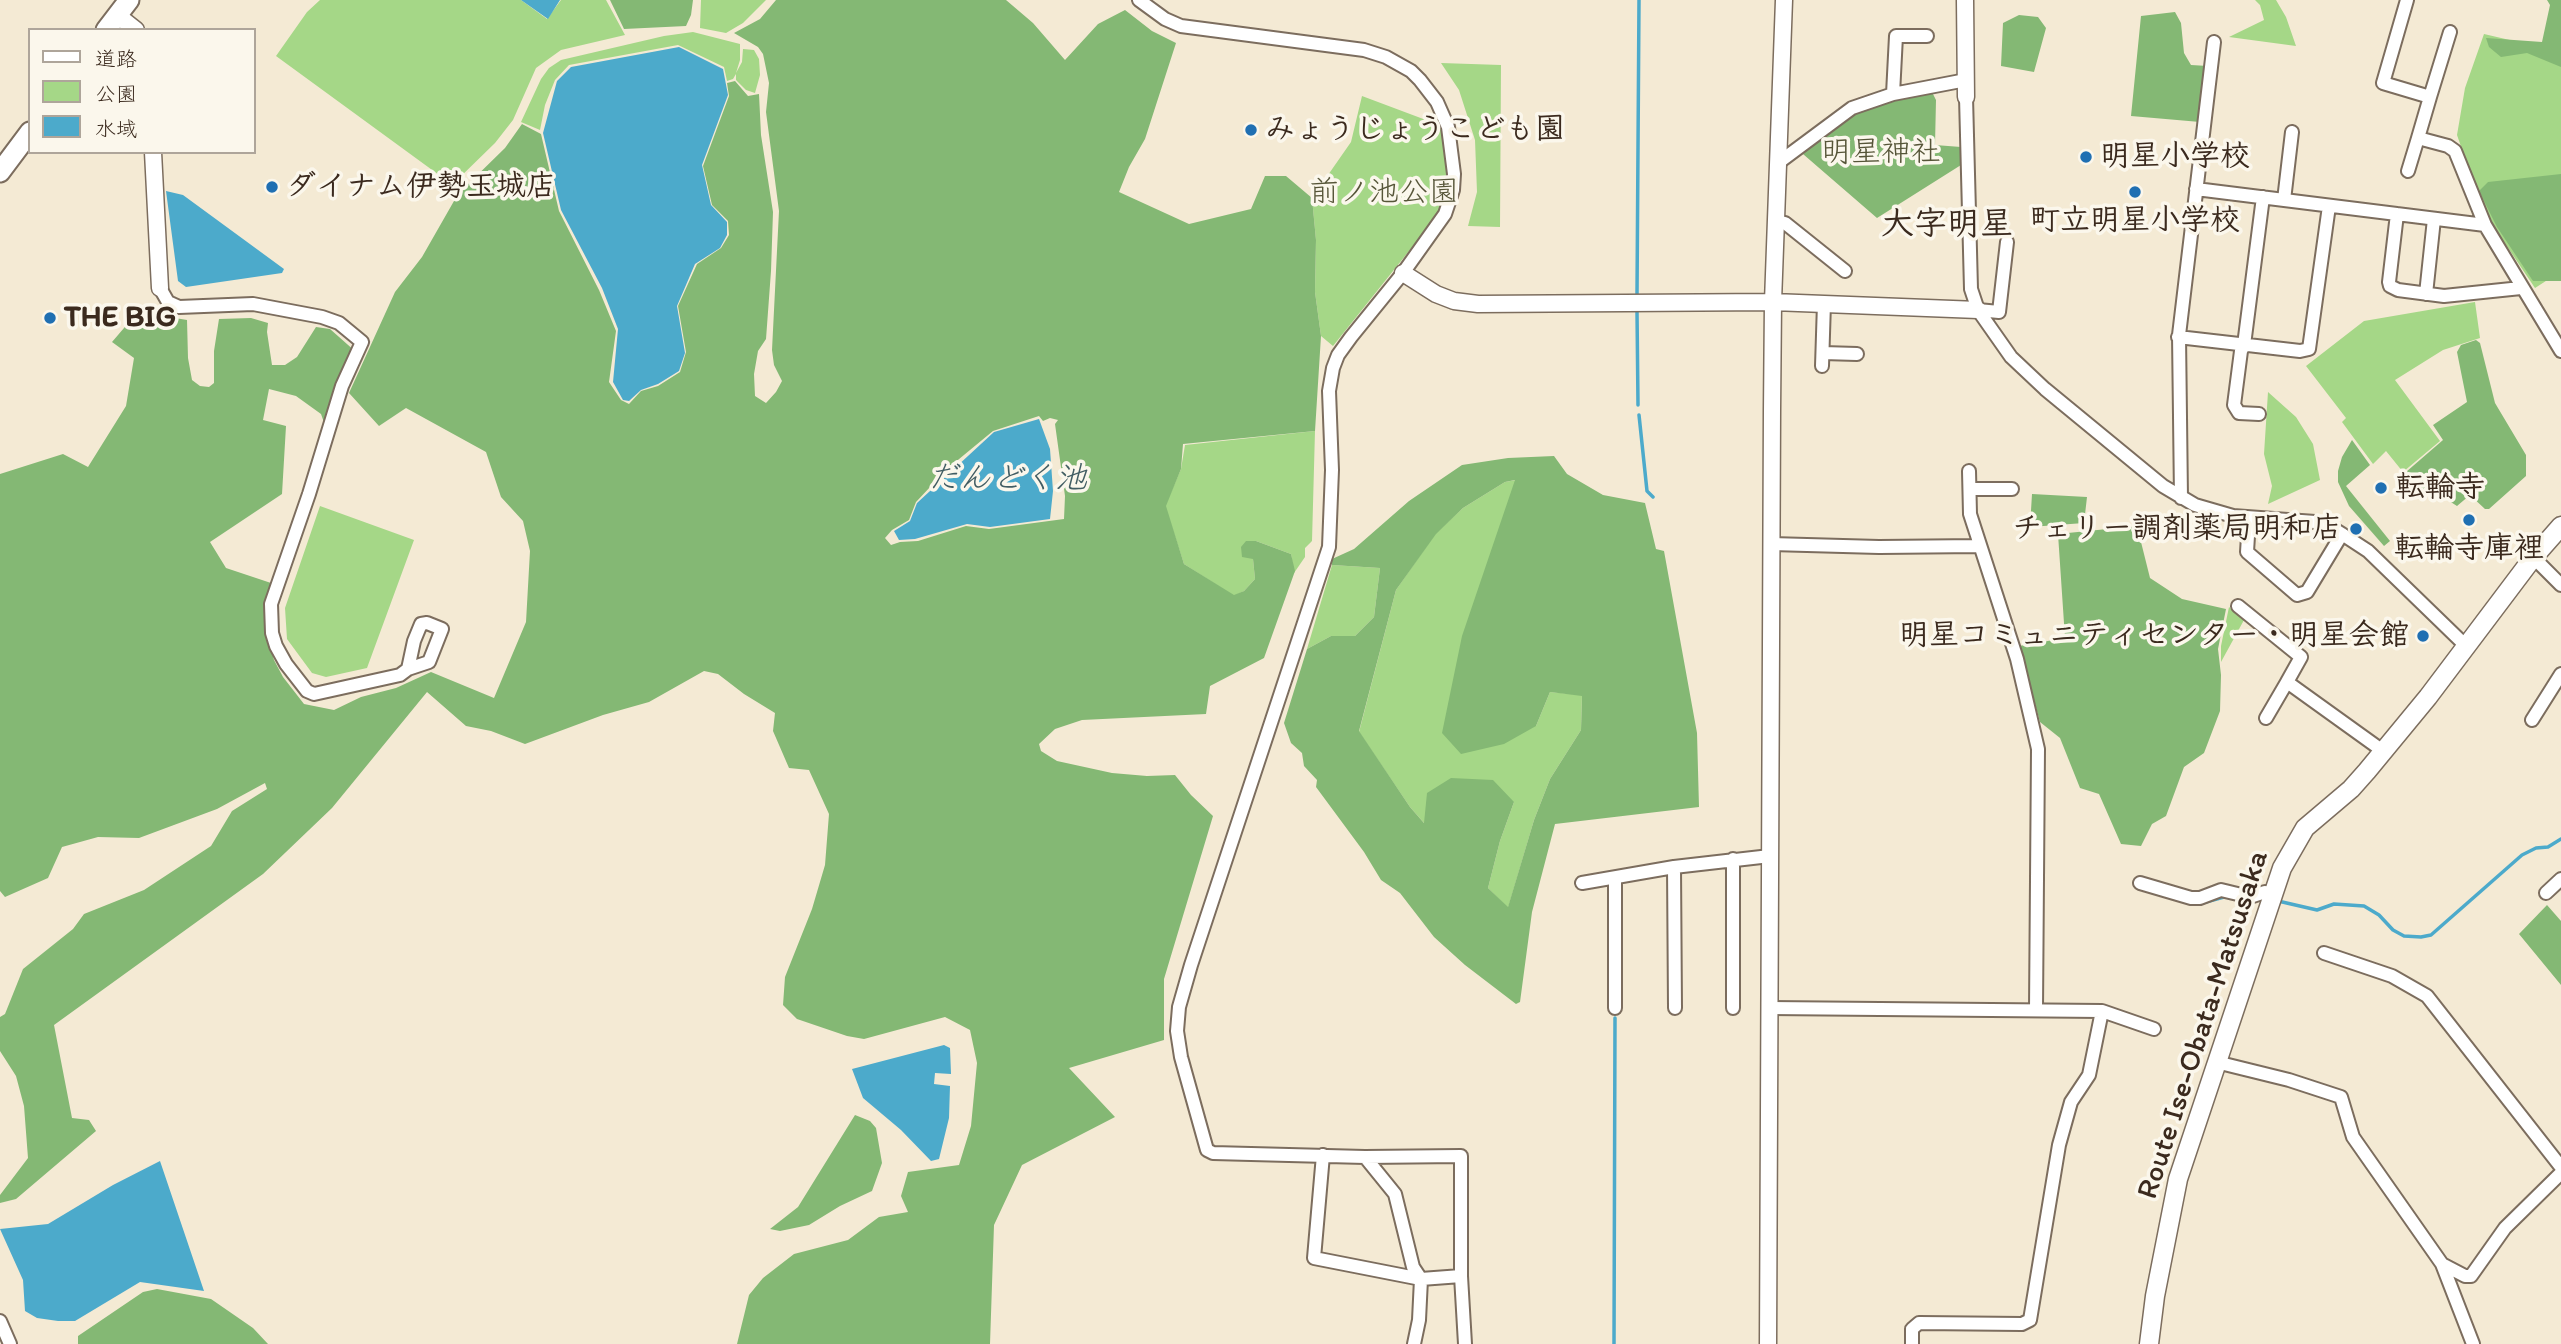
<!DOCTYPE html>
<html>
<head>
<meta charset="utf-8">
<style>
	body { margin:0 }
	#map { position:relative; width:2561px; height:1344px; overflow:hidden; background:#f4ead4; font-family:Itim,"Klee One",sans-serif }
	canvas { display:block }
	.legend { position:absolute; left:28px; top:28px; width:228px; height:126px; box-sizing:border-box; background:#fbf7ec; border:2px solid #aea59a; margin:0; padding:9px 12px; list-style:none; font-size:21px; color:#3b2a1e }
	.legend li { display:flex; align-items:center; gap:14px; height:35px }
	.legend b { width:35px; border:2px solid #aea59a }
</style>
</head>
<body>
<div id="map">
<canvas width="2561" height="1344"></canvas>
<ul class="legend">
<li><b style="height:9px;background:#fff"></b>道路</li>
<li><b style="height:19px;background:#a5d787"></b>公園</li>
<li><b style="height:19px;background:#4caacb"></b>水域</li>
</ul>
</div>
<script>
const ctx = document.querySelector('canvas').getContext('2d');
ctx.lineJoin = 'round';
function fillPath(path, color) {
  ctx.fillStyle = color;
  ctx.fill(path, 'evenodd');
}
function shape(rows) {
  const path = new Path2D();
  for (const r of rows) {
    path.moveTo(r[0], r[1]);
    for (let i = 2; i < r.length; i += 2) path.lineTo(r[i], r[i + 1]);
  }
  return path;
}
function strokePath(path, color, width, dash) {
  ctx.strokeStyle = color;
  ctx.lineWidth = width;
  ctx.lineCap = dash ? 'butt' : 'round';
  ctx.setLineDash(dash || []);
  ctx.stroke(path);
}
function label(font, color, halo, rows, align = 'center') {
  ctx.font = font + ' Itim,"Klee One",sans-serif';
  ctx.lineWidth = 7;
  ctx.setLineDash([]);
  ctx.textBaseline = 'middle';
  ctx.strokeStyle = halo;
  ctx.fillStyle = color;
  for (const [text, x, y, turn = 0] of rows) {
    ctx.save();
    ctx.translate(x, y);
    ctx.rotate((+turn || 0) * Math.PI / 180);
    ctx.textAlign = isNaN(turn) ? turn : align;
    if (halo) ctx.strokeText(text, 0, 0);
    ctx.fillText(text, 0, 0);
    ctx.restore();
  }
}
fillPath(shape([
	[320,0,521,0,547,19,561,0,606,0,625,35,561,50,536,68,513,120,495,143,454,183,439,175,276,56,307,12],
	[701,0,766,0,743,23,726,33,700,28],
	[2255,0,2276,0,2286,17,2296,46,2229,37,2264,20,2260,5],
	[693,32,740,44,740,60,736,73,742,62,743,49,754,50,759,59,760,75,755,93,746,90,736,80,736,74,733,79,727,81,724,67,678,45,569,65,555,80,545,105,540,130,521,122,541,79,549,68,561,60,664,36],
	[2484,34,2561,52,2561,263,2549,279,2535,288,2494,227,2477,193,2457,135,2465,88],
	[1441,63,1501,65,1500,227,1468,226,1477,192,1475,140,1459,90],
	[1362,96,1442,126,1447,164,1445,189,1440,210,1429,226,1333,346,1321,336,1315,292,1316,240,1312,198,1351,142],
	[2475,302,2480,338,2443,350,2395,380,2440,441,2403,472,2386,451,2373,464,2342,422,2346,418,2306,366,2364,321],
	[2268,392,2296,417,2313,444,2320,480,2268,504,2272,486,2264,454],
	[1315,431,1312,541,1305,548,1305,557,1294,573,1291,554,1256,541,1253,559,1255,579,1244,591,1234,596,1184,564,1165,506,1181,469,1185,445],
	[1516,480,1513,492,1536,726,1550,692,1582,695,1581,730,1550,779,1534,820,1508,908,1488,888,1500,841,1514,802,1425,824,1410,807,1359,732,1396,590,1435,534,1463,508,1505,482],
	[320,506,414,540,367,668,326,677,312,673,287,639,285,608],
	[1332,565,1380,568,1374,617,1355,636,1331,636,1307,649],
	[2229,607,2244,620,2221,662,2221,646]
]), '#a5d787');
fillPath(shape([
	[610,0,693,0,691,15,686,26,624,29],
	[776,0,1006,0,1033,23,1065,60,1098,24,1125,10,1152,31,1176,43,1145,139,1129,167,1119,192,1189,224,1251,209,1265,176,1286,176,1312,198,1316,240,1315,292,1321,336,1315,431,1183,444,1181,469,1166,506,1184,564,1234,595,1244,591,1255,579,1253,559,1242,557,1241,547,1246,541,1256,541,1291,554,1295,571,1264,658,1210,686,1206,714,1082,720,1055,729,1039,744,1041,751,1057,761,1112,773,1147,776,1175,775,1191,795,1213,816,1164,979,1164,1040,1069,1068,1115,1117,1022,1165,994,1225,990,1344,737,1344,749,1295,763,1278,794,1254,848,1240,879,1217,908,1212,901,1196,908,1172,959,1165,971,1126,977,1063,970,1030,945,1017,864,1039,847,1036,797,1019,783,1005,785,977,812,909,825,865,829,814,809,770,789,768,773,731,775,713,744,694,718,674,704,671,649,702,603,715,525,744,491,731,466,726,427,692,332,808,263,874,54,1025,72,1118,89,1120,96,1131,16,1199,0,1203,0,1195,28,1158,24,1106,16,1076,0,1051,0,1017,5,1014,23,969,73,929,84,914,144,890,211,846,232,811,267,789,265,783,217,809,139,838,98,837,62,847,48,878,5,897,0,891,0,474,63,454,88,467,126,406,134,358,112,342,130,321,159,306,175,318,187,320,188,358,192,380,200,386,209,387,214,383,214,351,219,319,251,318,268,323,267,332,272,365,285,365,297,357,316,327,330,329,356,352,326,428,321,414,296,396,269,389,263,420,286,426,282,494,210,542,226,568,277,585,267,635,274,660,283,677,304,704,334,710,361,697,396,688,431,672,494,698,526,622,530,551,523,521,501,497,486,452,406,408,379,426,349,393,395,292,422,257,458,194,505,148,522,124,541,134,559,211,599,290,616,331,609,382,621,400,629,404,641,391,658,386,680,372,686,352,678,306,697,264,721,248,729,235,728,221,712,205,703,166,729,96,727,83,735,81,748,96,759,94,761,135,773,212,771,271,766,339,758,351,754,374,755,396,766,403,776,392,782,381,774,365,772,350,779,211,766,112,769,83,763,54,758,47,734,33,760,19],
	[1039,416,1043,421,1050,418,1058,420,1055,424,1065,496,1064,519,989,529,966,526,918,541,900,542,891,545,885,538,892,530,909,520,916,502,947,469,993,431],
	[2547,0,2561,0,2561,67,2527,53,2501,57,2489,47,2486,38,2542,42,2550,5],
	[2175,12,2181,23,2184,53,2191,65,2208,66,2200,122,2131,116,2141,16],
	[2019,15,2038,17,2046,28,2034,72,2001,66,2003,23],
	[1929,86,1936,100,1935,145,1961,147,1961,165,1877,218,1796,148,1852,108],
	[2561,174,2561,281,2533,281,2497,227,2479,191,2488,182],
	[2476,340,2480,343,2495,403,2526,455,2526,476,2489,509,2485,509,2470,495,2457,506,2435,492,2419,489,2406,472,2443,440,2433,425,2467,402,2457,352,2461,345],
	[2352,440,2370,465,2346,486,2390,541,2384,546,2349,506,2338,482,2338,471,2342,457],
	[1554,456,1567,474,1603,495,1645,503,1656,549,1664,551,1697,733,1699,807,1555,824,1532,912,1520,1002,1516,1004,1465,965,1434,937,1400,893,1381,880,1364,852,1316,787,1317,780,1304,766,1302,753,1291,743,1284,723,1307,649,1331,636,1355,636,1374,617,1380,568,1332,565,1332,559,1354,549,1409,501,1462,465,1508,458],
	[1515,480,1462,636,1442,733,1461,754,1504,744,1536,726,1550,692,1582,696,1581,730,1550,779,1534,820,1508,907,1488,888,1500,841,1514,802,1493,780,1451,778,1427,793,1424,823,1410,807,1359,731,1396,590,1436,534,1463,508,1505,482],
	[2032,494,2087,497,2084,523,2030,527],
	[2137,526,2150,578,2182,599,2226,609,2218,649,2221,675,2220,711,2204,753,2184,767,2166,816,2152,824,2141,846,2121,844,2099,794,2080,788,2060,738,2040,722,2019,646,2065,638,2058,534],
	[2547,905,2561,921,2561,985,2519,934],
	[855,1115,870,1121,876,1128,882,1163,872,1191,840,1206,809,1225,780,1231,770,1229,798,1207],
	[157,1289,211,1299,253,1328,268,1344,78,1344,78,1336,143,1292]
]), '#84b874');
fillPath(shape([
	[521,0,560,0,548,19],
	[679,47,723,69,728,95,702,165,711,205,727,222,727,235,720,248,695,264,677,306,685,353,679,371,658,384,641,390,629,401,623,400,613,382,618,329,602,288,561,210,543,133,557,81,571,67],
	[166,191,183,195,284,269,282,273,186,287,178,281],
	[1039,419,1050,449,1053,491,1050,519,990,527,967,524,915,539,899,540,894,531,910,521,917,503,994,432],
	[944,1045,950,1048,951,1074,935,1073,934,1084,950,1086,949,1118,939,1159,931,1161,901,1130,863,1098,852,1069],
	[160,1161,204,1291,140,1282,75,1321,58,1321,37,1318,25,1311,23,1280,0,1229,48,1224,113,1185]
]), '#4caacb');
strokePath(shape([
	[1637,295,1639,0],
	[1637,311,1638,405],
	[1639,415,1647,491,1653,497],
	[2278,901,2317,910,2334,904,2364,906,2379,915,2393,930,2404,936,2421,937,2431,935,2522,855,2536,848,2548,847,2561,839],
	[2202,903,2224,897],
	[1614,1344,1615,1018]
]), '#4caacb', 3.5);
const minor = shape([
	[1139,0,1165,19,1181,26,1364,50,1386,57,1411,71,1420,80,1437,102,1448,127,1454,174,1453,190,1445,214,1403,273,1351,337,1338,355,1333,368,1329,391,1332,470,1329,547,1191,965,1179,1007,1177,1031,1181,1057,1207,1150,1213,1153,1365,1157,1461,1156,1461,1276,1465,1344],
	[2407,0,2383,83,2430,97,2418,138,2448,146,2455,151,2485,225,2561,351],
	[1893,94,1896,36,1927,36],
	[1966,97,1971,289,1978,310,2011,357,2045,389,2163,486,2195,505,2233,516,2315,522,2326,524,2342,534,2368,551,2466,646],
	[2430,97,2450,32],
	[1778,163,1852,108,1893,94,1966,80],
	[2408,171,2418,138],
	[2196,189,2485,225],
	[2284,200,2292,132],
	[2397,214,2389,282,2390,286,2398,290,2444,296,2521,288],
	[1776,221,1785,223,1845,271],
	[160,288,168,302,179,307,253,304,322,317,339,323,362,342,342,386,309,494,271,604,272,633,276,646,286,664,307,691,314,694,400,675,408,669,429,662,442,629,427,623,421,624,414,641,408,669],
	[2426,294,2434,219],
	[1978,310,1999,312,2007,242],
	[2178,337,2300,351,2309,349,2329,206],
	[1823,353,1857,354],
	[1822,366,1824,303],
	[2259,414,2239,413,2234,405,2241,351,2244,345,2263,197],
	[1969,471,1970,514,2017,659,2038,749,2036,1009],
	[1970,489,2012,489],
	[2181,498,2179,335,2214,42],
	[2255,518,2248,536,2247,552,2297,595,2307,592,2342,534],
	[1771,544,1879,547,1979,546],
	[2533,557,2561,585],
	[2238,606,2301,657,2287,682,2383,751],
	[2266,718,2287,682],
	[2532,720,2561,674],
	[1733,859,1733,1008],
	[1674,867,1675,1008],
	[1615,878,1615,1008],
	[1582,883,1674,867,1770,856],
	[2140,883,2191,898,2200,898,2221,890,2250,897,2265,892,2273,894],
	[2546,893,2561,879],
	[2324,953,2392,976,2427,996,2561,1167],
	[1769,1008,2102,1011,2154,1029],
	[2216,1062,2289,1080,2341,1097,2353,1137,2442,1264,2473,1344],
	[1323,1155,1314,1258,1421,1279,1461,1276],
	[1365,1157,1395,1194,1413,1267,1421,1279,1419,1320,1414,1344],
	[2442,1264,2465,1276,2471,1276,2505,1228,2561,1173],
	[0,1321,10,1344],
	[1912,1344,1912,1329,1919,1323,2022,1324,2030,1320,2059,1145,2071,1102,2089,1075,2102,1011]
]);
const tertiary = shape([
	[1965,0,1966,97],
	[117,15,136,30],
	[153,152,160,288],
	[1403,273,1436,294,1454,301,1478,304,1773,302,1978,310],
	[1768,1344,1772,410,1773,302,1784,0]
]);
const secondary = shape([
	[2149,1344,2155,1296,2178,1179,2282,868,2305,828,2351,789,2367,771,2428,697,2532,559,2561,526]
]);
const primary = shape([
	[106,30,129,0],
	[0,172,30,132]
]);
strokePath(minor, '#7c6d5e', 16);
strokePath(tertiary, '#7c6d5e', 19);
strokePath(secondary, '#7c6d5e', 21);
strokePath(primary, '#7c6d5e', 23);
strokePath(minor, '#fff', 12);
strokePath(tertiary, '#fff', 16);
strokePath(secondary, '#fff', 18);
strokePath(primary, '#fff', 19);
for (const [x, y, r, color] of [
	[1251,130,7,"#1f6fb2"],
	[2086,157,7,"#1f6fb2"],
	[272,187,7,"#1f6fb2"],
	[2135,192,7,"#1f6fb2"],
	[50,318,7,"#1f6fb2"],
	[2381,488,7,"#1f6fb2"],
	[2469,520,7,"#1f6fb2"],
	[2356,529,7,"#1f6fb2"],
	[2423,636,7,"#1f6fb2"]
]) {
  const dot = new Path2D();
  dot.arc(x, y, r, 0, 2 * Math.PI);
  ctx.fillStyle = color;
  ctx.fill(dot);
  strokePath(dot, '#fbf7ec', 2.5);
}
label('bold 30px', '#3b2a1e', '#fbf7ec', [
	["みょうじょうこども園",1265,130],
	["明星小学校",2100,157],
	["ダイナム伊勢玉城店",286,187],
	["町立明星小学校",2135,221,"center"],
	["THE BIG",64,318],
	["転輪寺",2395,488],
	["チェリー調剤薬局明和店",2342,529,"right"],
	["転輪寺庫裡",2469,549,"center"],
	["明星コミュニティセンター・明星会館",2409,636,"right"]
], 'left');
label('30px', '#565538', '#fbf7ec', [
	["明星神社",1881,153],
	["前ノ池公園",1384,193]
]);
label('30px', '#3b2a1e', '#fbf7ec', [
	["Route Ise-Obata-Matsusaka",2204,1025,-72]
]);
label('italic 32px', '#425d63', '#fbf7ec', [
	["だんどく池",1007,480]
]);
label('bold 33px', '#3b2a1e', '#fbf7ec', [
	["大字明星",1947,226]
]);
</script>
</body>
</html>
